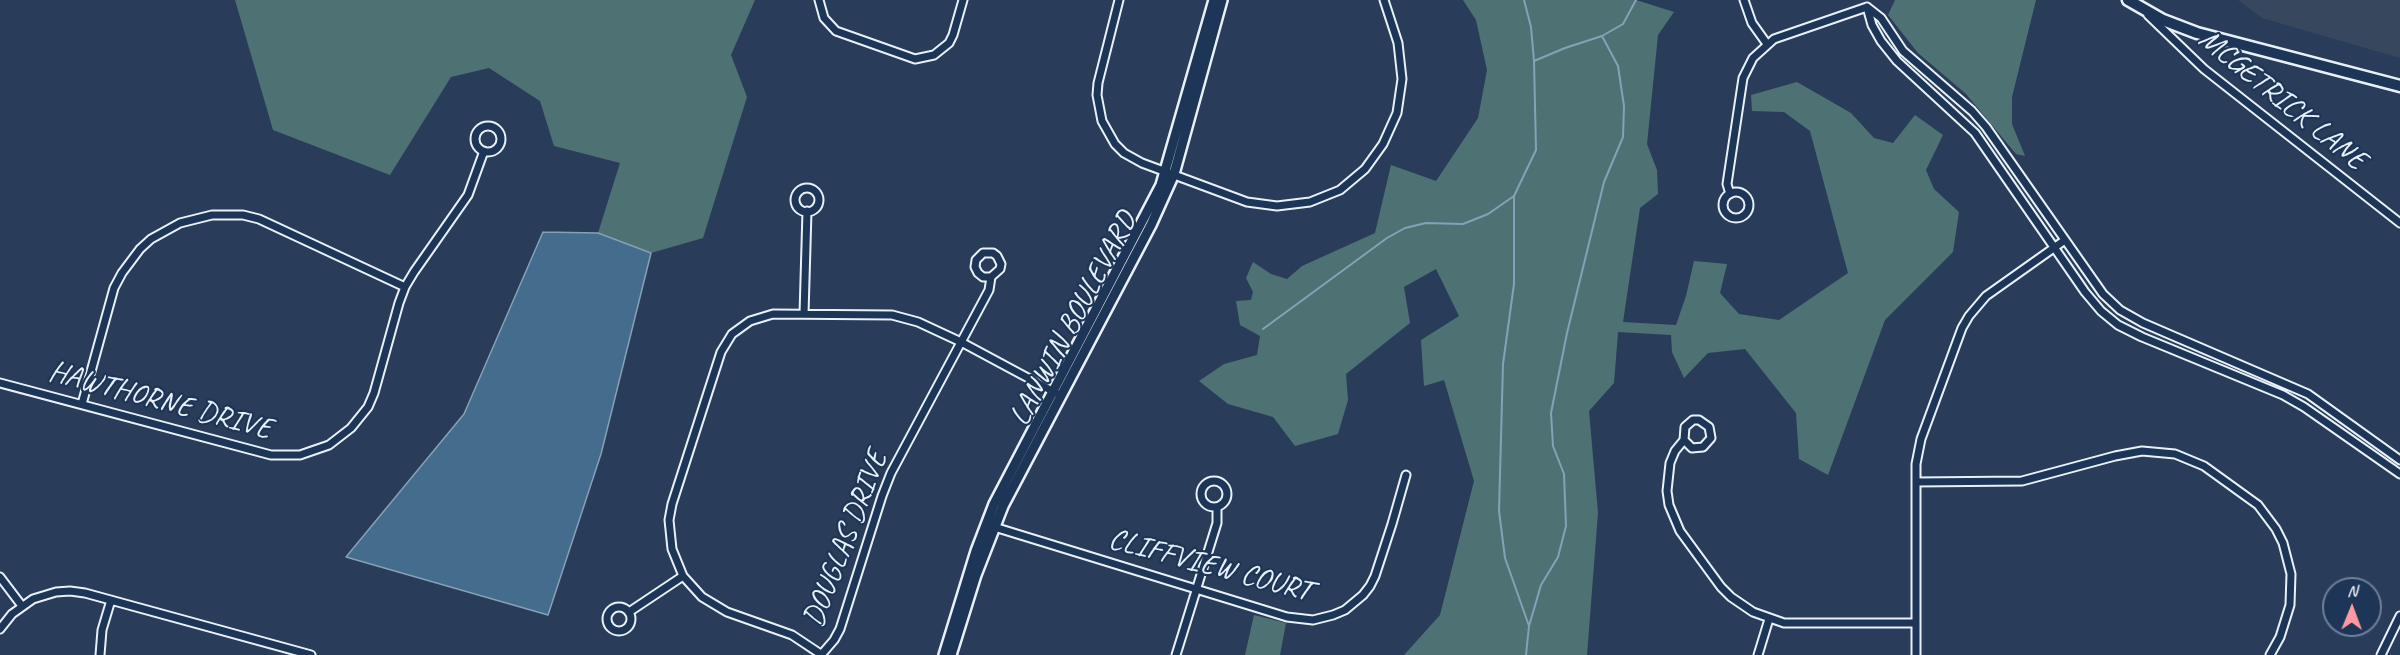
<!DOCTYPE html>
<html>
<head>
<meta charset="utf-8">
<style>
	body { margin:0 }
	#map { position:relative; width:2400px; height:655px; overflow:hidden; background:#293d5a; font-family:Caveat,sans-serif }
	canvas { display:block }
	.north { position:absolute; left:2322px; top:577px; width:60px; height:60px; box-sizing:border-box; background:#1d3557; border:2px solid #6e8097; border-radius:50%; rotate:1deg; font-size:16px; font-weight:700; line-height:24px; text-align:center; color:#e8f1f8 }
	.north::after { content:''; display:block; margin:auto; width:21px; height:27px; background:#ff9aa2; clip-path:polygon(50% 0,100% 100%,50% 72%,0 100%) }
</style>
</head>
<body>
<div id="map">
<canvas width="2400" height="655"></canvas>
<div class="north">N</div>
</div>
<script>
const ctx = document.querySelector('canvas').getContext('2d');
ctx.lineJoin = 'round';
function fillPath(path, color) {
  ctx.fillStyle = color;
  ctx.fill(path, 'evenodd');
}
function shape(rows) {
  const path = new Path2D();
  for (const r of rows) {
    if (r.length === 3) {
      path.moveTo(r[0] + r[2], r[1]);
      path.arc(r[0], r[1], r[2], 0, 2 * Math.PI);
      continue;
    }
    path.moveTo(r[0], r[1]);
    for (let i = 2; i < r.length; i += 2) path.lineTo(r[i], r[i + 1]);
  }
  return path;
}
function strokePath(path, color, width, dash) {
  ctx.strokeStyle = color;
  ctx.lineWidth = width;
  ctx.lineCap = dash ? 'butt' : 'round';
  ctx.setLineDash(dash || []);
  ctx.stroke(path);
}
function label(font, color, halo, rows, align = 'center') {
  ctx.font = font + ' Caveat,sans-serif';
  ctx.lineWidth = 4.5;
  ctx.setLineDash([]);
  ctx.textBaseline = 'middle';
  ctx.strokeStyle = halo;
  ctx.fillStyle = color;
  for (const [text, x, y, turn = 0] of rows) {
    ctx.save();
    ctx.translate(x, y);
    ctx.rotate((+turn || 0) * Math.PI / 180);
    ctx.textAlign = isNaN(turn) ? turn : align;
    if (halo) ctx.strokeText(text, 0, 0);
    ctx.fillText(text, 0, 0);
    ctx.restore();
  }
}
fillPath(shape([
	[2238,0,2400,0,2400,58,2262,18]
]), '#37475d');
fillPath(shape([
	[235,0,755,0,731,55,747,97,703,238,651,253,598,233,620,163,554,146,540,101,489,68,451,77,390,175,273,130],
	[1463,0,1636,0,1674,12,1658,35,1647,144,1657,170,1658,194,1640,208,1623,322,1676,325,1686,296,1694,261,1727,264,1720,293,1739,314,1779,320,1848,273,1810,131,1784,112,1752,111,1751,95,1797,82,1851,113,1874,138,1893,143,1915,115,1943,135,1926,170,1934,189,1959,212,1953,252,1885,320,1828,475,1799,459,1796,413,1745,349,1708,353,1684,378,1672,352,1671,335,1618,332,1614,383,1589,411,1598,513,1587,655,1404,655,1440,615,1474,481,1444,380,1424,386,1421,340,1459,316,1436,269,1404,287,1410,323,1346,374,1348,400,1338,434,1295,446,1273,417,1228,404,1199,381,1224,364,1257,355,1260,336,1240,325,1236,301,1251,300,1253,292,1246,278,1253,262,1271,274,1287,279,1302,266,1375,233,1391,165,1436,181,1478,118,1487,70,1476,20],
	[1895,0,2036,0,2012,97,2012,124,2025,156,2016,154,1966,94,1918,53,1888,15],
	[1254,615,1286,623,1280,655,1245,655]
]), '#4e7273');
const water = shape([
	[543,232,598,233,651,253,601,454,548,615,346,557,464,414,543,232]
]);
fillPath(water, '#446c8c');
strokePath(water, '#86a1b7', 1.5);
strokePath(shape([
	[1524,0,1531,27,1534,61,1536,150,1514,196,1514,284,1503,364,1499,511,1505,558,1529,626],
	[1534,61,1565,48,1602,36,1623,24,1636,0],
	[1263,329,1387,238,1405,228,1426,223,1463,224,1488,214,1514,196],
	[1526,655,1529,626,1541,585,1558,557,1566,526,1564,474,1553,446,1551,413,1567,333,1604,182,1623,137,1624,106,1618,66,1602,36]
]), '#86a1b7', 2);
const minor = shape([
	[819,0,824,18,836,31,915,59,934,55,949,43,953,35,963,0],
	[1119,0,1098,83,1097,95,1102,121,1115,144,1124,153,1142,163,1247,202,1277,206,1310,202,1340,190,1365,169,1383,144,1397,113,1402,79,1398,43,1384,0],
	[1744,0,1752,23,1767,44],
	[1867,7,1872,25,1881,41,1897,61,1975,133,2085,292,2101,311,2118,325,2142,337,2283,395,2304,407,2400,474],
	[1867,7,1881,18,1903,51,1972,111,1986,127,2103,294,2120,310,2143,323,2308,394,2400,460],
	[2148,15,2204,69,2400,223],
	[488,139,13],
	[807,200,12],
	[1736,205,13],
	[1730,194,1727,184,1743,78,1753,58,1774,39,1867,7],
	[804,314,807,211],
	[0,383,271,455,300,455,329,445,351,428,368,407,374,393,399,303,405,287,414,272,468,195,484,151],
	[82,404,114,288,122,273,140,249,151,239,180,223,212,215,243,215,259,219,405,287],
	[1684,440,1692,448,1703,447,1711,438,1709,427,1699,420,1693,420,1685,427,1684,440,1675,451,1670,463,1667,491,1669,505,1680,531,1721,587,1731,597,1753,612,1784,623,1916,623],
	[1214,494,13],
	[1916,482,2022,481,2115,456,2142,451,2175,454,2204,466,2258,505,2276,529,2283,543,2291,574,2290,605,2280,637,2270,655],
	[991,526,1287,617,1313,620,1333,615,1345,610,1363,595,1370,586,1375,576,1392,524,1406,475],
	[0,577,22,606],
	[619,619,12],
	[629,612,683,576],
	[0,629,12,614,33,599,56,592,70,591,85,593,311,655],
	[100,655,102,630,111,600],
	[821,655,834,640,840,629,882,496,891,473,989,290,991,277,1000,269,1001,264,997,256,993,253,983,253,976,260,975,267,978,273,983,277,991,277],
	[822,655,792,635,727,612,702,597,683,576,672,549,669,520,672,504,721,352,732,334,750,321,773,314,892,315,918,322,961,342,1056,393],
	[1176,655,1217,523,1217,507],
	[1758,655,1769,619],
	[1916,655,1916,464,1921,439,1962,328,1969,316,1986,296,2065,240],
	[2381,655,2400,616]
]);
const tertiary = shape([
	[944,655,976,551,994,504,1161,185,1214,0],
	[951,655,976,575,1003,506,1151,225,1174,174,1222,0]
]);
const primary = shape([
	[2128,0,2163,20,2197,33,2400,86]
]);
strokePath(minor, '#e8f1f8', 11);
strokePath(tertiary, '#e8f1f8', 14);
strokePath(primary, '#e8f1f8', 15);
strokePath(minor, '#1d3557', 7);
strokePath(tertiary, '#1d3557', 9);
strokePath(primary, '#1d3557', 10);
label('30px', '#e8f1f8', '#1d3557', [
	["MCGETRICK LANE",2282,100,39],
	["LANWIN BOULEVARD",1074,319,-62],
	["HAWTHORNE DRIVE",160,401,15],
	["DOUGLAS DRIVE",846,539,-69],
	["CLIFFVIEW COURT",1210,566,15]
]);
</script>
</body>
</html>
